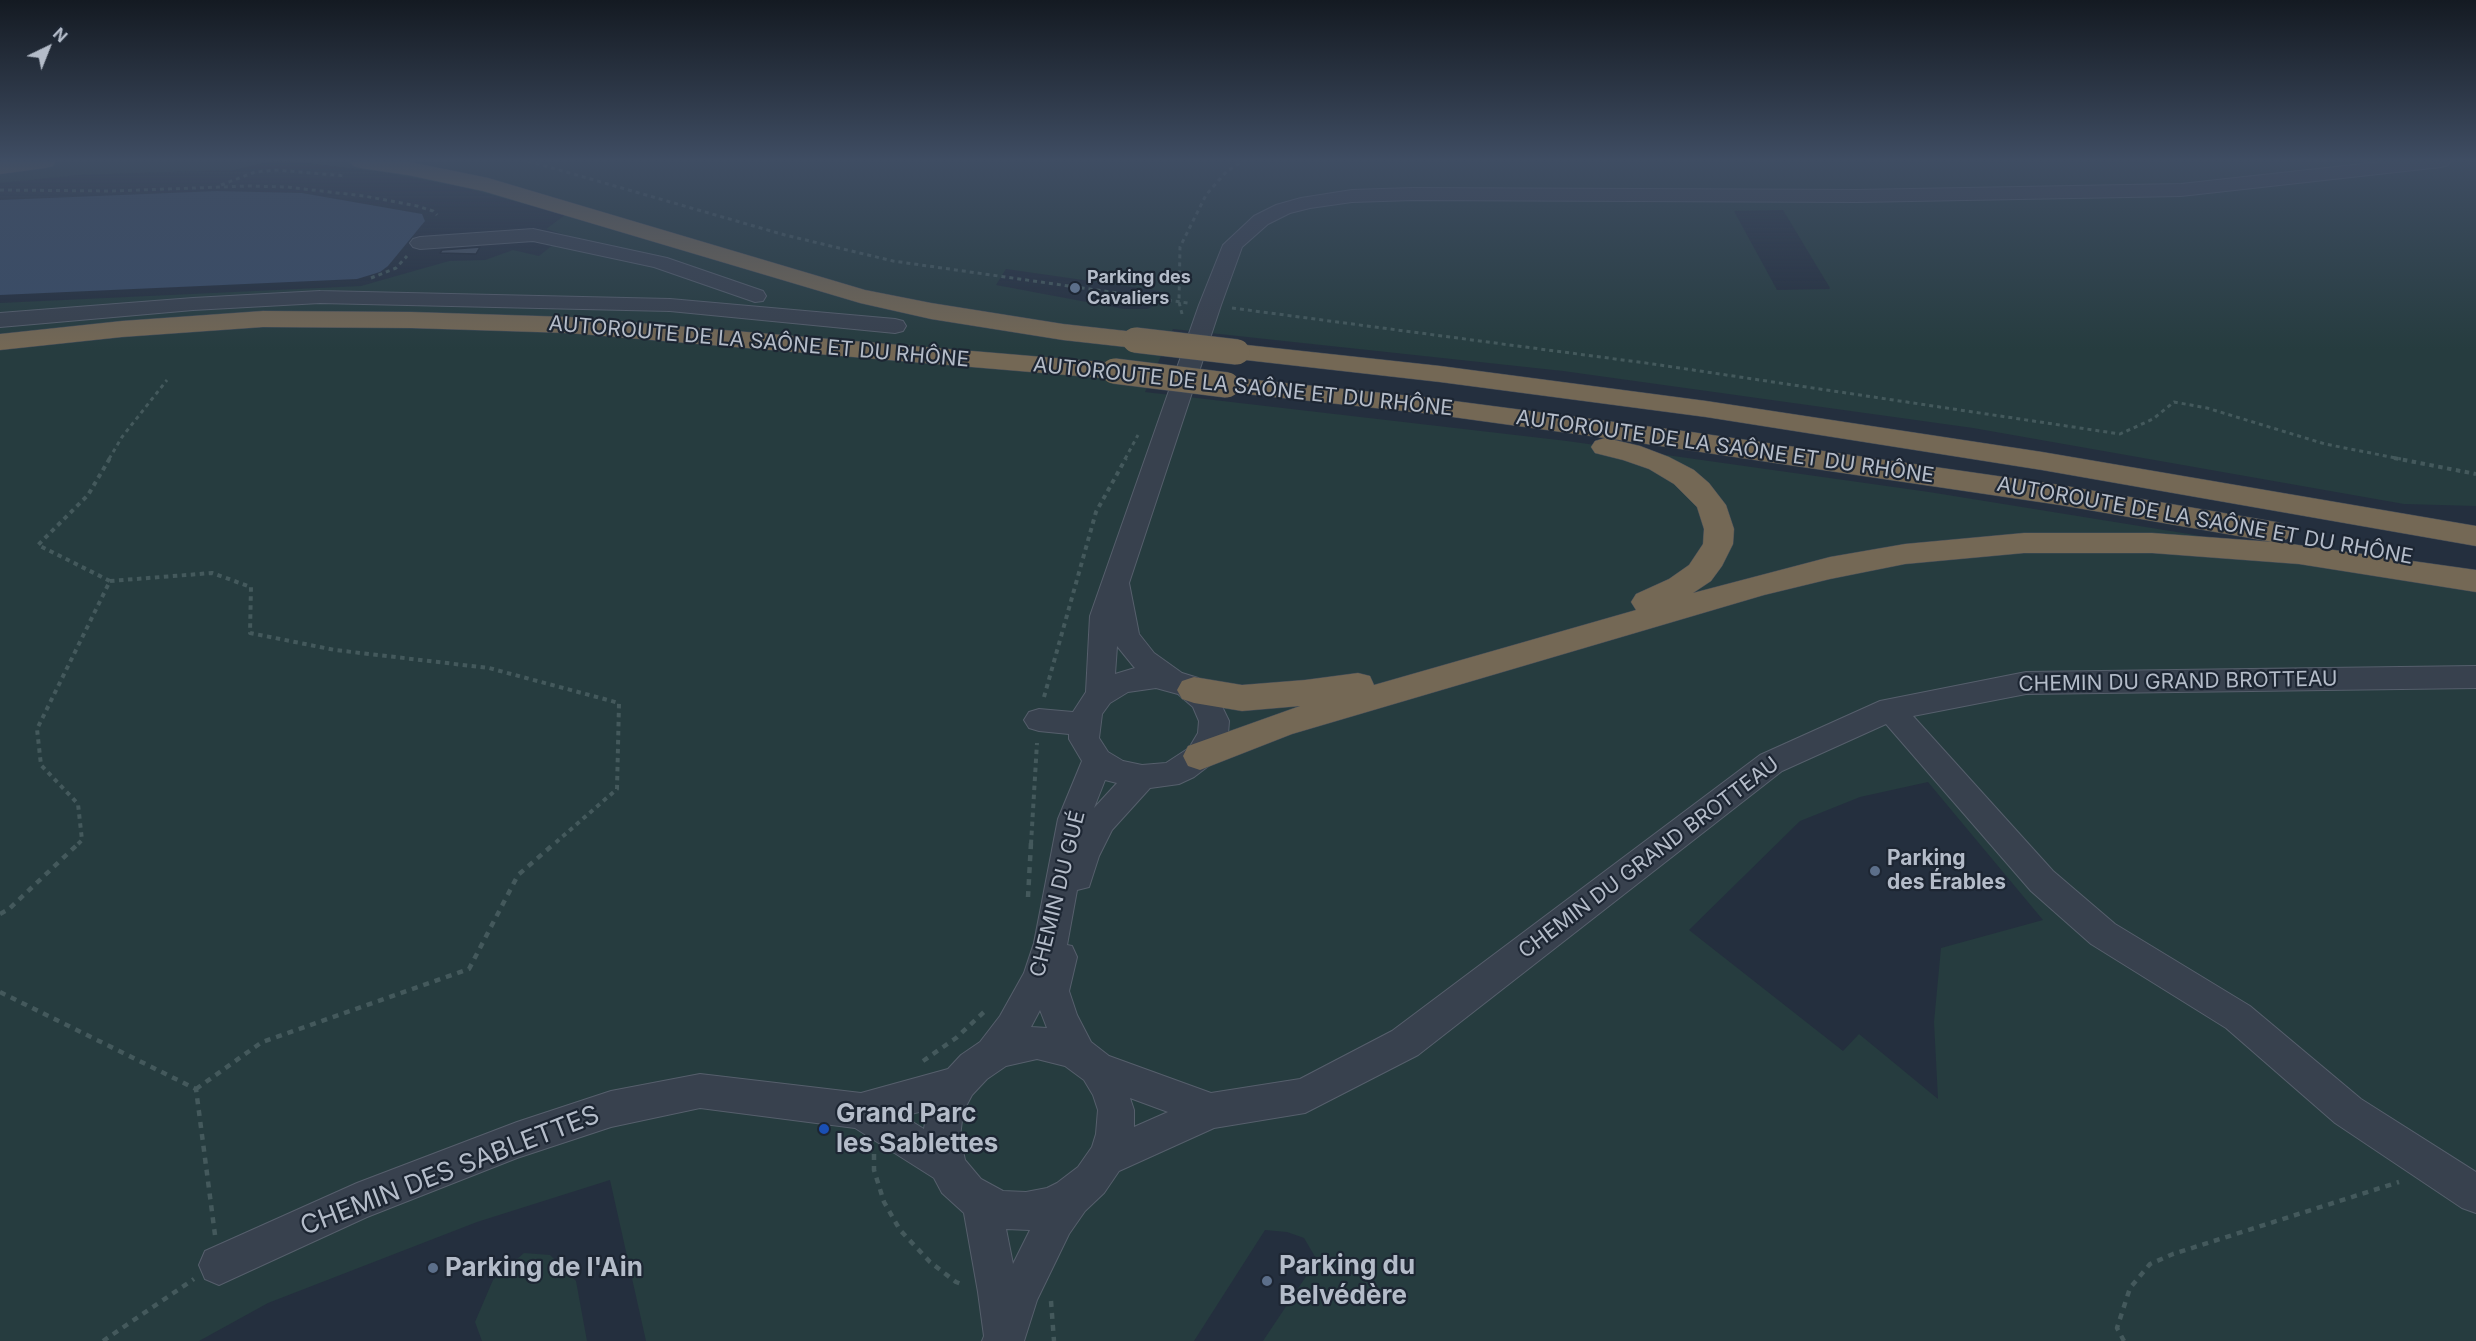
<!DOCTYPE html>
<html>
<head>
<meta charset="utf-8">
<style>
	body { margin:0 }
	#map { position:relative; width:2476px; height:1341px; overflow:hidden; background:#242f3e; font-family:Inter,sans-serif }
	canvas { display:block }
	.north { position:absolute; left:18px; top:18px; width:60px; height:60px; -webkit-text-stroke:4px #1d2633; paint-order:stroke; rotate:43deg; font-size:16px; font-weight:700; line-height:24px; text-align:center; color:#b4bcc9 }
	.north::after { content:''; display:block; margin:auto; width:21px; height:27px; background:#b4bcc9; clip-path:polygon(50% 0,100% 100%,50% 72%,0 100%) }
</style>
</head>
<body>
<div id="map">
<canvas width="2476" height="1341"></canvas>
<div class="north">N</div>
</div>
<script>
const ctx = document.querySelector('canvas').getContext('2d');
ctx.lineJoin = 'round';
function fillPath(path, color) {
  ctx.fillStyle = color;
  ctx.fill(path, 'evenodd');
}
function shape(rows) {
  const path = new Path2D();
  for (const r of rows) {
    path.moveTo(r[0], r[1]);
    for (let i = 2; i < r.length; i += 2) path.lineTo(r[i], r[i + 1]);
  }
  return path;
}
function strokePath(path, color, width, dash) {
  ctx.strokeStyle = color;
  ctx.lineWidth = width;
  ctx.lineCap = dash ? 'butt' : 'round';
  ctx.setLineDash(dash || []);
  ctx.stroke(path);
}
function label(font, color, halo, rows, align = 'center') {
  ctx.font = font + ' Inter,sans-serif';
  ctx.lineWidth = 4.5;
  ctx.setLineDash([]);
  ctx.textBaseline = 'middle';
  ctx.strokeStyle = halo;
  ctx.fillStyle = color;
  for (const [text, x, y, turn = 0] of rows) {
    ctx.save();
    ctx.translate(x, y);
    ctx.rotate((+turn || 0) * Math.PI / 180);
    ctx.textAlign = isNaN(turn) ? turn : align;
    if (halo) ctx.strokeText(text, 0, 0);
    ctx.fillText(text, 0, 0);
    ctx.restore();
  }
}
fillPath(shape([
	[0,161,272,161,235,170,79,175,0,183],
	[290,161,2476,161,2476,506,2404,504,1973,428,1563,371,1173,329,1145,392,1567,441,1929,492,2189,534,2476,587,2476,1341,1263,1341,1317,1260,1304,1238,1287,1232,1265,1230,1194,1341,646,1341,610,1180,477,1222,268,1303,199,1341,0,1341,0,303,361,286,449,261,485,260,513,250,539,256,565,235,546,229,565,215,465,188,387,173],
	[1783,210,1830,288,1829,289,1777,290,1734,211],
	[1006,269,1160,291,1156,305,1147,309,1124,309,996,285],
	[1928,782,2043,920,1941,948,1934,1022,1938,1099,1859,1034,1843,1051,1689,930,1800,821,1860,797],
	[524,1253,550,1255,576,1281,587,1341,482,1341,475,1322,493,1280]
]), '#263c3f');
fillPath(shape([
	[217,191,302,193,422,214,425,221,388,266,380,272,357,279,0,295,0,200]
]), '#394c67');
const building = shape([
	[480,247,476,254,440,253,442,250,480,247]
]);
fillPath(building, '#455162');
strokePath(building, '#1f2835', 1.5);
const minor = shape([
	[2390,161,2450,161,2448,165,2441,167,2181,196,1857,202,1413,200,1352,202,1310,208,1290,213,1268,224,1242,247,1221,305,1129,583,1139,634,1154,653,1182,673,1198,678,1215,692,1229,721,1228,734,1211,764,1194,777,1179,784,1150,788,1112,830,1099,856,1089,887,1077,890,1067,945,1072,946,1077,957,1069,991,1077,1015,1091,1042,1109,1056,1211,1093,1300,1079,1392,1031,1760,755,1880,701,2026,672,2476,666,2476,688,2026,694,1913,716,2053,871,2115,924,2250,1006,2361,1099,2476,1172,2476,1213,2462,1208,2335,1123,2226,1028,2091,944,2031,891,1886,724,1782,771,1418,1055,1305,1113,1214,1128,1119,1171,1104,1193,1085,1211,1069,1234,1037,1300,1024,1341,982,1341,984,1336,978,1292,964,1213,942,1193,934,1178,855,1128,700,1108,611,1127,517,1158,367,1217,219,1285,205,1279,199,1265,205,1251,357,1183,517,1122,611,1091,700,1074,861,1093,948,1069,961,1055,980,1042,1000,1016,1024,973,1034,943,1058,819,1082,761,1069,739,1069,734,1039,731,1029,728,1024,720,1029,712,1039,709,1073,712,1086,692,1090,616,1199,305,1223,245,1254,216,1276,205,1301,198,1352,190,1413,188,1857,190,2181,184,2390,161],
	[1117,646,1134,667,1135,668,1115,674,1117,646],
	[1156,688,1178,694,1193,707,1199,721,1198,733,1189,748,1166,763,1142,765,1123,761,1108,752,1099,738,1102,714,1110,703,1128,692,1156,688],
	[1105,780,1117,783,1094,808,1105,780],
	[1040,1010,1047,1028,1031,1027,1040,1010],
	[1037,1059,1065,1066,1084,1080,1093,1095,1098,1110,1096,1134,1092,1147,1078,1167,1057,1183,1047,1188,1026,1192,1003,1191,981,1179,965,1160,960,1137,963,1112,972,1095,987,1079,1006,1066,1037,1059],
	[1130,1098,1168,1112,1134,1127,1134,1110,1130,1098],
	[927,1110,924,1129,903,1116,927,1110],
	[1006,1229,1030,1230,1013,1264,1006,1229],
	[533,229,667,258,763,291,766,296,763,301,755,302,654,267,533,241,420,249,413,247,410,243,413,239,420,237,533,229],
	[320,291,670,299,895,319,903,321,906,326,903,331,895,333,670,311,320,303,193,310,0,327,0,313,193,298,320,291]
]);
const highway = shape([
	[0,161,56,161,53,166,45,168,0,174,0,161],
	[350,161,405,161,488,178,865,290,931,303,1063,324,1135,332,1144,335,1148,340,1144,345,1135,348,1063,340,931,319,860,303,483,191,408,175,361,168,353,166,350,161],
	[263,311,411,312,569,317,1114,363,1123,365,1127,371,1123,377,1114,379,569,333,411,328,263,327,122,337,0,350,0,334,122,321,263,311],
	[1237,344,1440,366,1706,401,2042,452,2476,526,2476,546,2042,470,1706,417,1440,382,1228,358,1224,352,1228,346,1237,344],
	[1227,377,1431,398,1691,432,2060,485,2276,522,2287,525,2291,532,2287,539,2277,542,2476,570,2476,592,2299,564,2152,553,2024,553,1905,564,1830,579,1764,595,1292,734,1200,770,1188,766,1183,756,1188,746,1300,706,1242,711,1194,703,1182,699,1177,690,1182,681,1194,677,1242,685,1305,680,1358,673,1370,676,1374,685,1636,610,1631,602,1636,594,1669,579,1689,565,1703,544,1704,529,1697,507,1674,484,1649,469,1623,460,1595,453,1591,447,1595,441,1605,438,1431,414,1218,391,1214,385,1218,379,1227,377],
	[1606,438,2060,505,2273,542,2152,533,2024,533,1905,544,1830,557,1693,593,1711,581,1722,566,1733,544,1734,529,1726,505,1709,483,1694,470,1669,457,1640,446,1606,438]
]);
strokePath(minor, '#565f6c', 2);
strokePath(highway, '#434c59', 1);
strokePath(shape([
	[528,161,785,235,893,261,1188,303],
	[221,185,255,172,276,170,346,176],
	[0,190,112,191,249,186,287,187,364,196,417,206,433,211,437,215],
	[371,278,396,268,407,256],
	[1232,308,1653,364,2120,434,2153,419,2174,402,2207,408,2325,444,2401,459],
	[1182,314,1179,302,1180,247,1206,195,1227,171,1243,161],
	[109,459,122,437,167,380],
	[1125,459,1138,435]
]), '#44595c', 3, [4, 4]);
strokePath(shape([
	[2394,458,2476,474],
	[110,581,212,573,251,587,250,633,335,650,489,668,619,703,617,789,554,844],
	[1044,697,1096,512,1126,458],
	[78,844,82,840,78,804,41,765,37,729,110,581,38,545,88,495,110,458],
	[1031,844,1037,743]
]), '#44595c', 4, [4.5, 4.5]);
strokePath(shape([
	[1028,897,1031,843],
	[0,914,9,909,79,843],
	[0,992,196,1089,215,1235],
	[923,1061,956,1038,985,1011],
	[196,1089,262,1042,469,969,518,875,555,843],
	[874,1154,874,1170,884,1202,900,1230,930,1262,956,1282,964,1285],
	[1051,1301,1054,1341],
	[103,1341,194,1279],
	[2124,1341,2117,1328,2130,1288,2150,1264,2173,1254,2399,1182]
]), '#44595c', 4.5, [6, 6]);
fillPath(minor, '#38414e');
fillPath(highway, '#746855');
const highwayBridge = shape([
	[1135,340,1237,352],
	[1114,371,1227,385]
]);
strokePath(highwayBridge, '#434c59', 26, []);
strokePath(highwayBridge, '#746855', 25);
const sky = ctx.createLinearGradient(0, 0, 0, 349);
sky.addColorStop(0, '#141a22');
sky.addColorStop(0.46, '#3f4d63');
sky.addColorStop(1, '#3f4d6300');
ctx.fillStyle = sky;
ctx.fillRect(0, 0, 2476, 349);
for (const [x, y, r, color] of [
	[1075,288,6,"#5c6f8a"],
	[1875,871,6,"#5c6f8a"],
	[824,1129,6,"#1a4fb4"],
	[433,1268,6,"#5c6f8a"],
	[1267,1281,6,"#5c6f8a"]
]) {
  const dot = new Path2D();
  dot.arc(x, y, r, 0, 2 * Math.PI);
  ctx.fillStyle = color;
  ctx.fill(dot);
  strokePath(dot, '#1d2633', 2);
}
label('bold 18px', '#b4bcc9', '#1d2633', [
	["Parking des",1087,278],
	["Cavaliers",1087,299]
], 'left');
label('21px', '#b4bcc9', '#1d2633', [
	["AUTOROUTE DE LA SAÔNE ET DU RHÔNE",759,342,5],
	["AUTOROUTE DE LA SAÔNE ET DU RHÔNE",1243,387,6],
	["AUTOROUTE DE LA SAÔNE ET DU RHÔNE",1725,447,8],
	["AUTOROUTE DE LA SAÔNE ET DU RHÔNE",2205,521,10],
	["CHEMIN DU GRAND BROTTEAU",2178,682,-1],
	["CHEMIN DU GRAND BROTTEAU",1649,858,-37],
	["CHEMIN DU GUÉ",1058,894,-76]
]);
label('bold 21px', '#b4bcc9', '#1d2633', [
	["Parking",1887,859],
	["des Érables",1887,883]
], 'left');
label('bold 26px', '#b4bcc9', '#1d2633', [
	["Grand Parc",836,1114],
	["les Sablettes",836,1144],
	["Parking du",1279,1266],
	["Belvédère",1279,1296],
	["Parking de l'Ain",445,1268]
], 'left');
label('26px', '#b4bcc9', '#1d2633', [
	["CHEMIN DES SABLETTES",450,1171,-21]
]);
</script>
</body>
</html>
